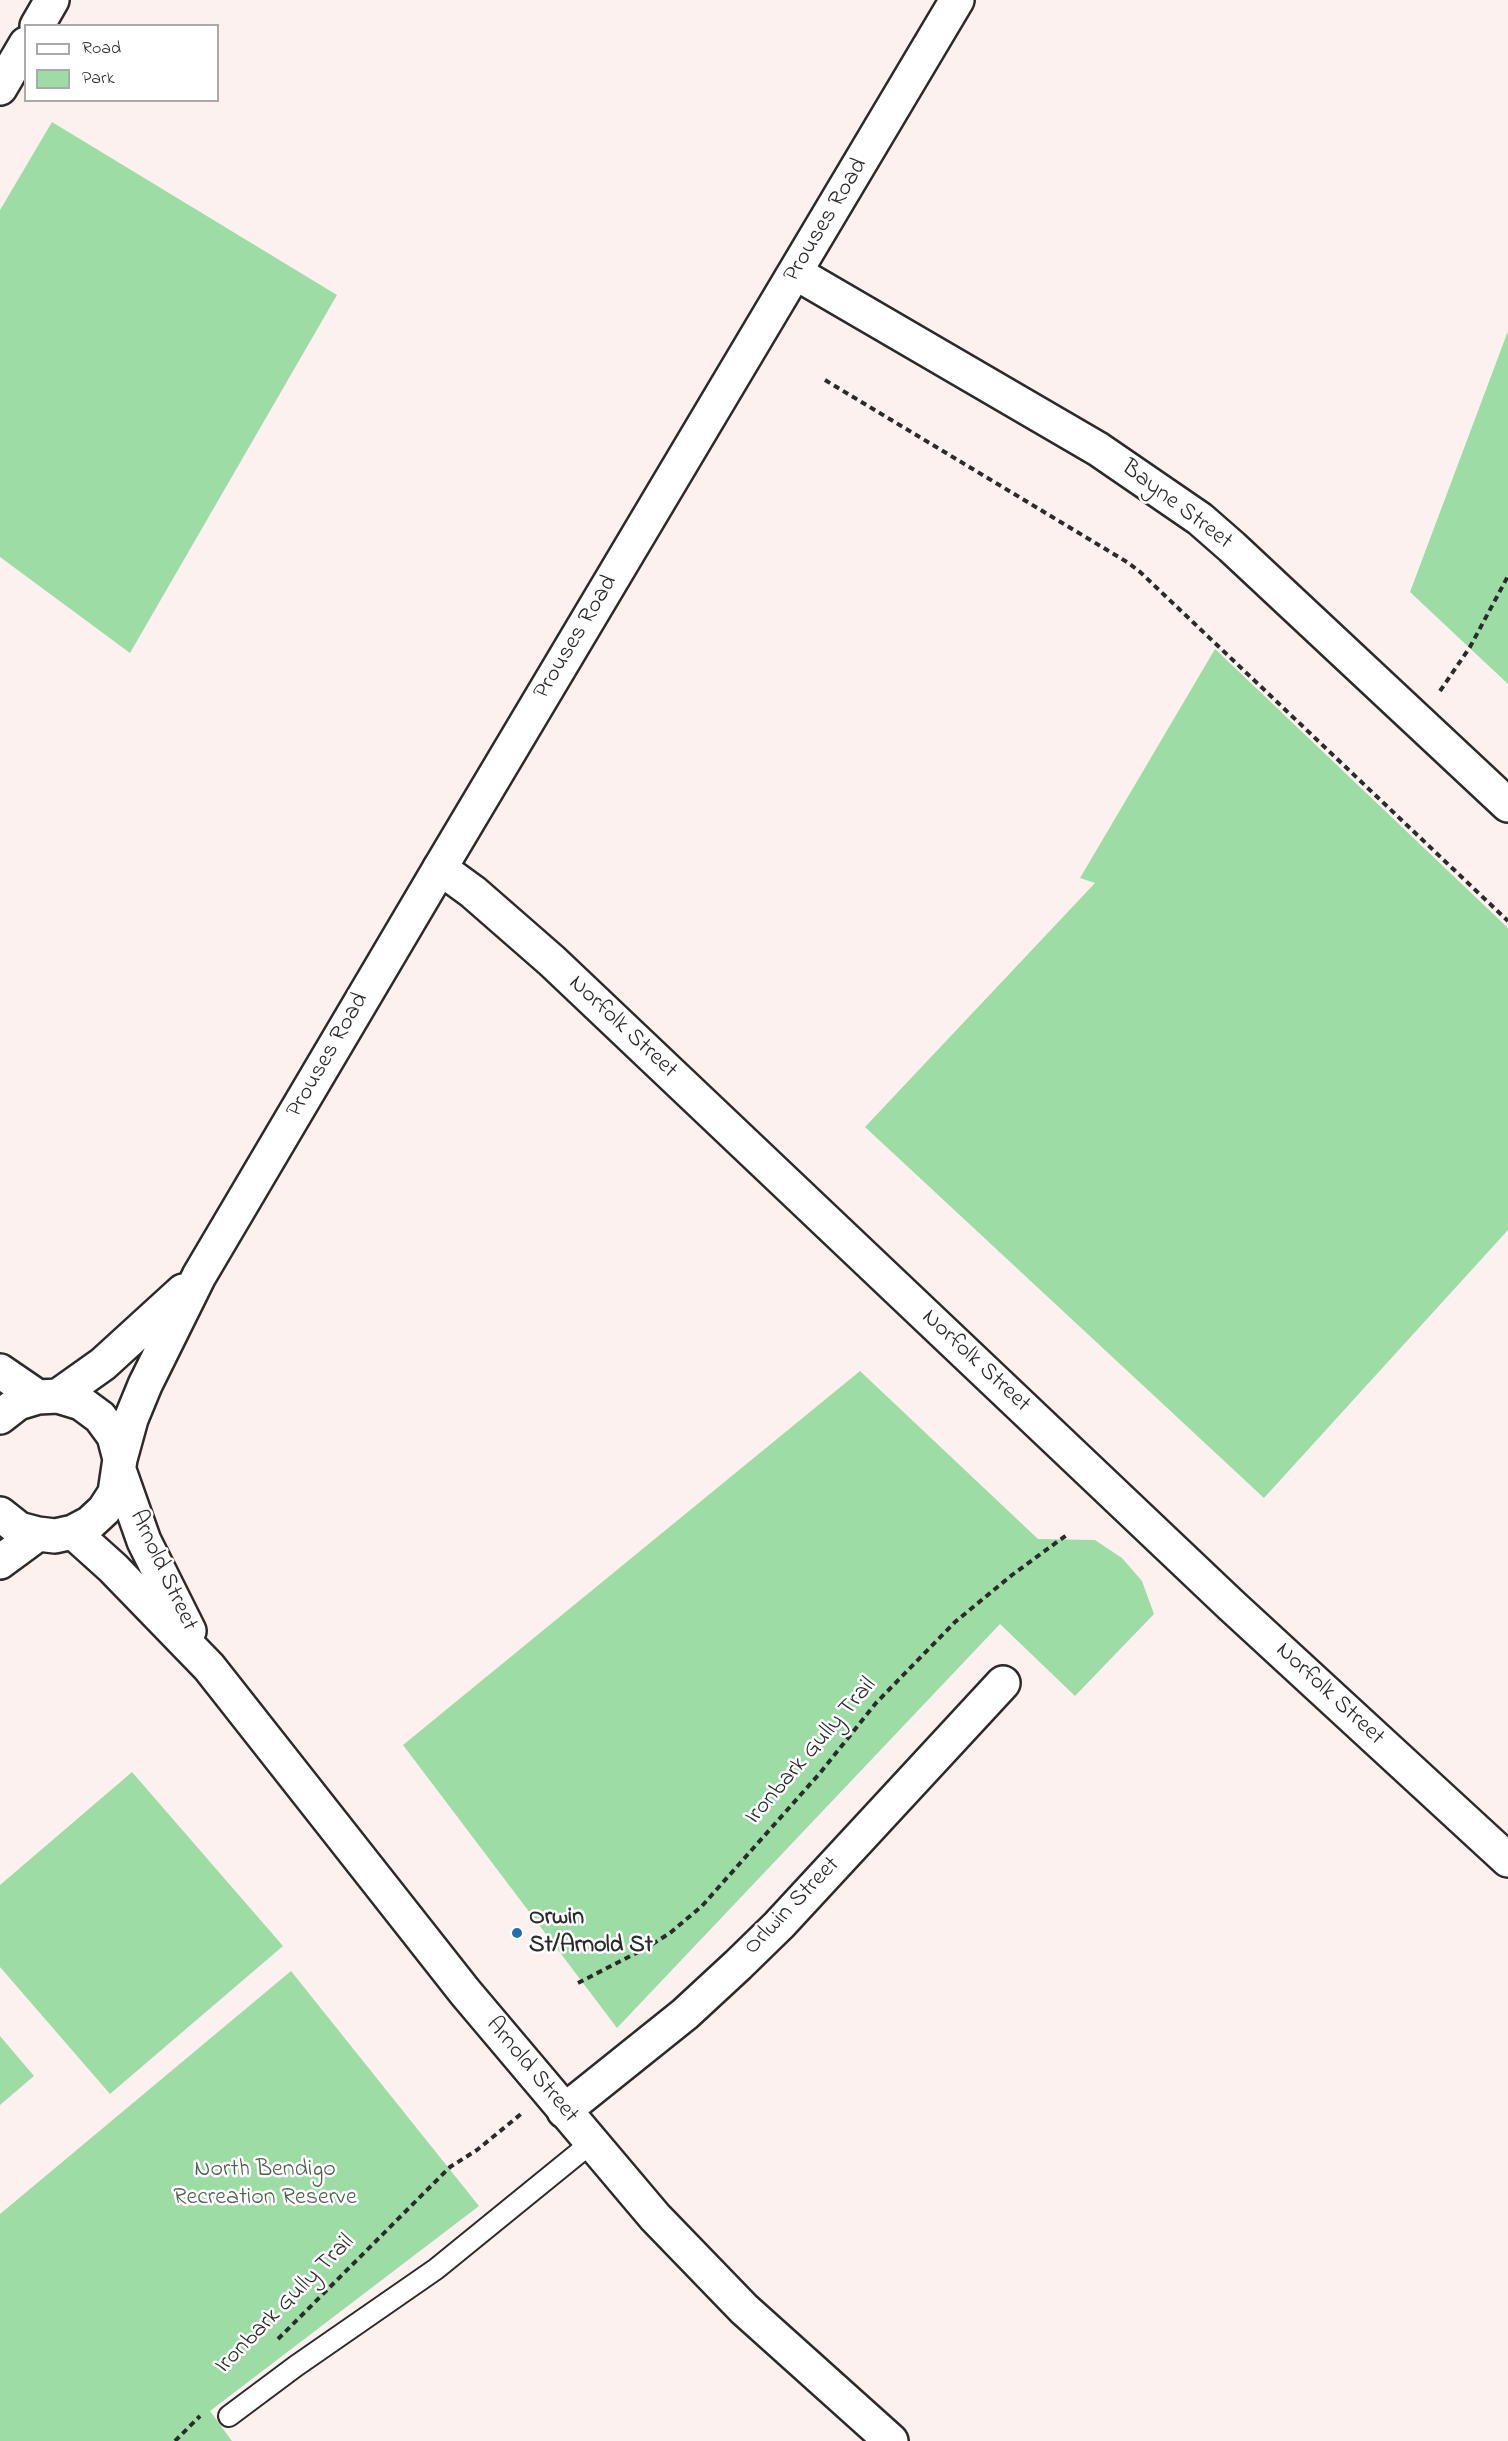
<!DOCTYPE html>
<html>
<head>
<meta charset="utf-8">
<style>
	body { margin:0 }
	#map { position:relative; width:1508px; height:2441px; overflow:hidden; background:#fdf1ef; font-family:"Indie Flower",sans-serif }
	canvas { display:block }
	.legend { position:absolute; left:24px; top:24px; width:195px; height:78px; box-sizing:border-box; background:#fff; border:2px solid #aaa; margin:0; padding:8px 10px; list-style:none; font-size:18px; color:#2b2b2b }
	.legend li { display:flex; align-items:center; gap:12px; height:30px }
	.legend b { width:30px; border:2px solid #aaa }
</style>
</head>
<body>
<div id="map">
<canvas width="1508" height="2441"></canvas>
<ul class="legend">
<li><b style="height:8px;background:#fff"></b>Road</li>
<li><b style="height:16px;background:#9edca5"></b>Park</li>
</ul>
</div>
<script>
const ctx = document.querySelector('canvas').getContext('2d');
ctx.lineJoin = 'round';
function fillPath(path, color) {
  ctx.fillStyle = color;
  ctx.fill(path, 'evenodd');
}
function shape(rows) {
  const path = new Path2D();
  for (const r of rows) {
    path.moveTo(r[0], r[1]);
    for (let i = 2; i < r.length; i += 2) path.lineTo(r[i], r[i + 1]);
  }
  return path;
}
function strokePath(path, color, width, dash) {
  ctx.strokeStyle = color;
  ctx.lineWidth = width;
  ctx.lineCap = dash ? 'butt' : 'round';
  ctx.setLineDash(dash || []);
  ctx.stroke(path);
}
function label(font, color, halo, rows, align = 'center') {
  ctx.font = font + ' "Indie Flower",sans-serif';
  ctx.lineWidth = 5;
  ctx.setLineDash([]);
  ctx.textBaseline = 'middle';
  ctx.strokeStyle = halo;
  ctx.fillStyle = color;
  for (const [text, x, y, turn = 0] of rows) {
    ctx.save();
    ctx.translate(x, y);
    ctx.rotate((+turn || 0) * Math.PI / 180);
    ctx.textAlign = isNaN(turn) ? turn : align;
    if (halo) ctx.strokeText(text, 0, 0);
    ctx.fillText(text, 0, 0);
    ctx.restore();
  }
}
fillPath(shape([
	[52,122,337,295,130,653,0,557,0,210],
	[1508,331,1508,684,1410,592],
	[1215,649,1508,928,1508,1230,1264,1498,865,1127,1095,883,1080,878],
	[860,1371,1038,1539,1095,1540,1122,1558,1142,1581,1154,1614,1075,1696,1000,1624,617,2028,403,1745],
	[132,1772,283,1946,110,2094,0,1967,0,1885],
	[291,1971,479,2206,210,2411,232,2441,0,2441,0,2214],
	[0,2036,34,2076,0,2105]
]), '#9edca5');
const lane = shape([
	[229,2416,296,2366,436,2269,591,2143]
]);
const street = shape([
	[37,26,52,0],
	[0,88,26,44],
	[796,273,1098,449,1200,519,1232,547,1508,805],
	[440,868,473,892,552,961,1231,1605,1508,1860],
	[564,2111,685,2014,738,1965,779,1925,1003,1683]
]);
const secondary = shape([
	[0,1371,38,1397],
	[58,1396,103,1364,183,1291],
	[0,1417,18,1403,38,1397,58,1396,81,1403,100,1417,114,1436,120,1459,115,1493,104,1510,90,1523,73,1532,55,1536,38,1534,19,1529,0,1514],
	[120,1459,131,1419,145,1385,199,1276,440,868,957,0],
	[120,1473,144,1541,189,1631],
	[73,1532,113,1568,209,1667,465,1992,655,2217,744,2309,891,2441],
	[0,1562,38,1534]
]);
strokePath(lane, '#2b2b2b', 24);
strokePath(street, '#2b2b2b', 38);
strokePath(secondary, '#2b2b2b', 38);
strokePath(shape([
	[825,380,1127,562,1139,571,1508,921],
	[1440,691,1470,647,1508,576],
	[578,1983,646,1948,670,1933,702,1906,820,1773,876,1703,955,1622,1012,1575,1068,1534],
	[278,2339,450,2167,477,2150,521,2114],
	[175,2441,200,2416]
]), '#2b2b2b', 4, [6, 4.5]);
strokePath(lane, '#fff', 20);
strokePath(street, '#fff', 33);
strokePath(secondary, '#fff', 33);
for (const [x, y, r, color] of [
	[517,1933,6,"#1f6fb2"]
]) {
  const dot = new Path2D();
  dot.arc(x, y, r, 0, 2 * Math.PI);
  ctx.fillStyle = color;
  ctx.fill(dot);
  strokePath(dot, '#fff', 2);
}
label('24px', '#2b2b2b', '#fff', [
	["Prouses Road",827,221,-59],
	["Bayne Street",1176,506,37],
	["Prouses Road",577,638,-59],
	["Norfolk Street",622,1028,43],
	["Prouses Road",329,1056,-60],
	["Norfolk Street",975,1362,43],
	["Arnold Street",162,1571,65],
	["Norfolk Street",1329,1695,43],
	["Ironbark Gully Trail",812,1752,-49],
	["Orlwin Street",793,1907,-46],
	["Arnold Street",531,2071,50],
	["Ironbark Gully Trail",286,2305,-45]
]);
label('bold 24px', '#2b2b2b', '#fff', [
	["Orwin",529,1919],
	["St/Arnold St",529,1947]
], 'left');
label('24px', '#4e6050', '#fff', [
	["North Bendigo",265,2171],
	["Recreation Reserve",265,2199]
]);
</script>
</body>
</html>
